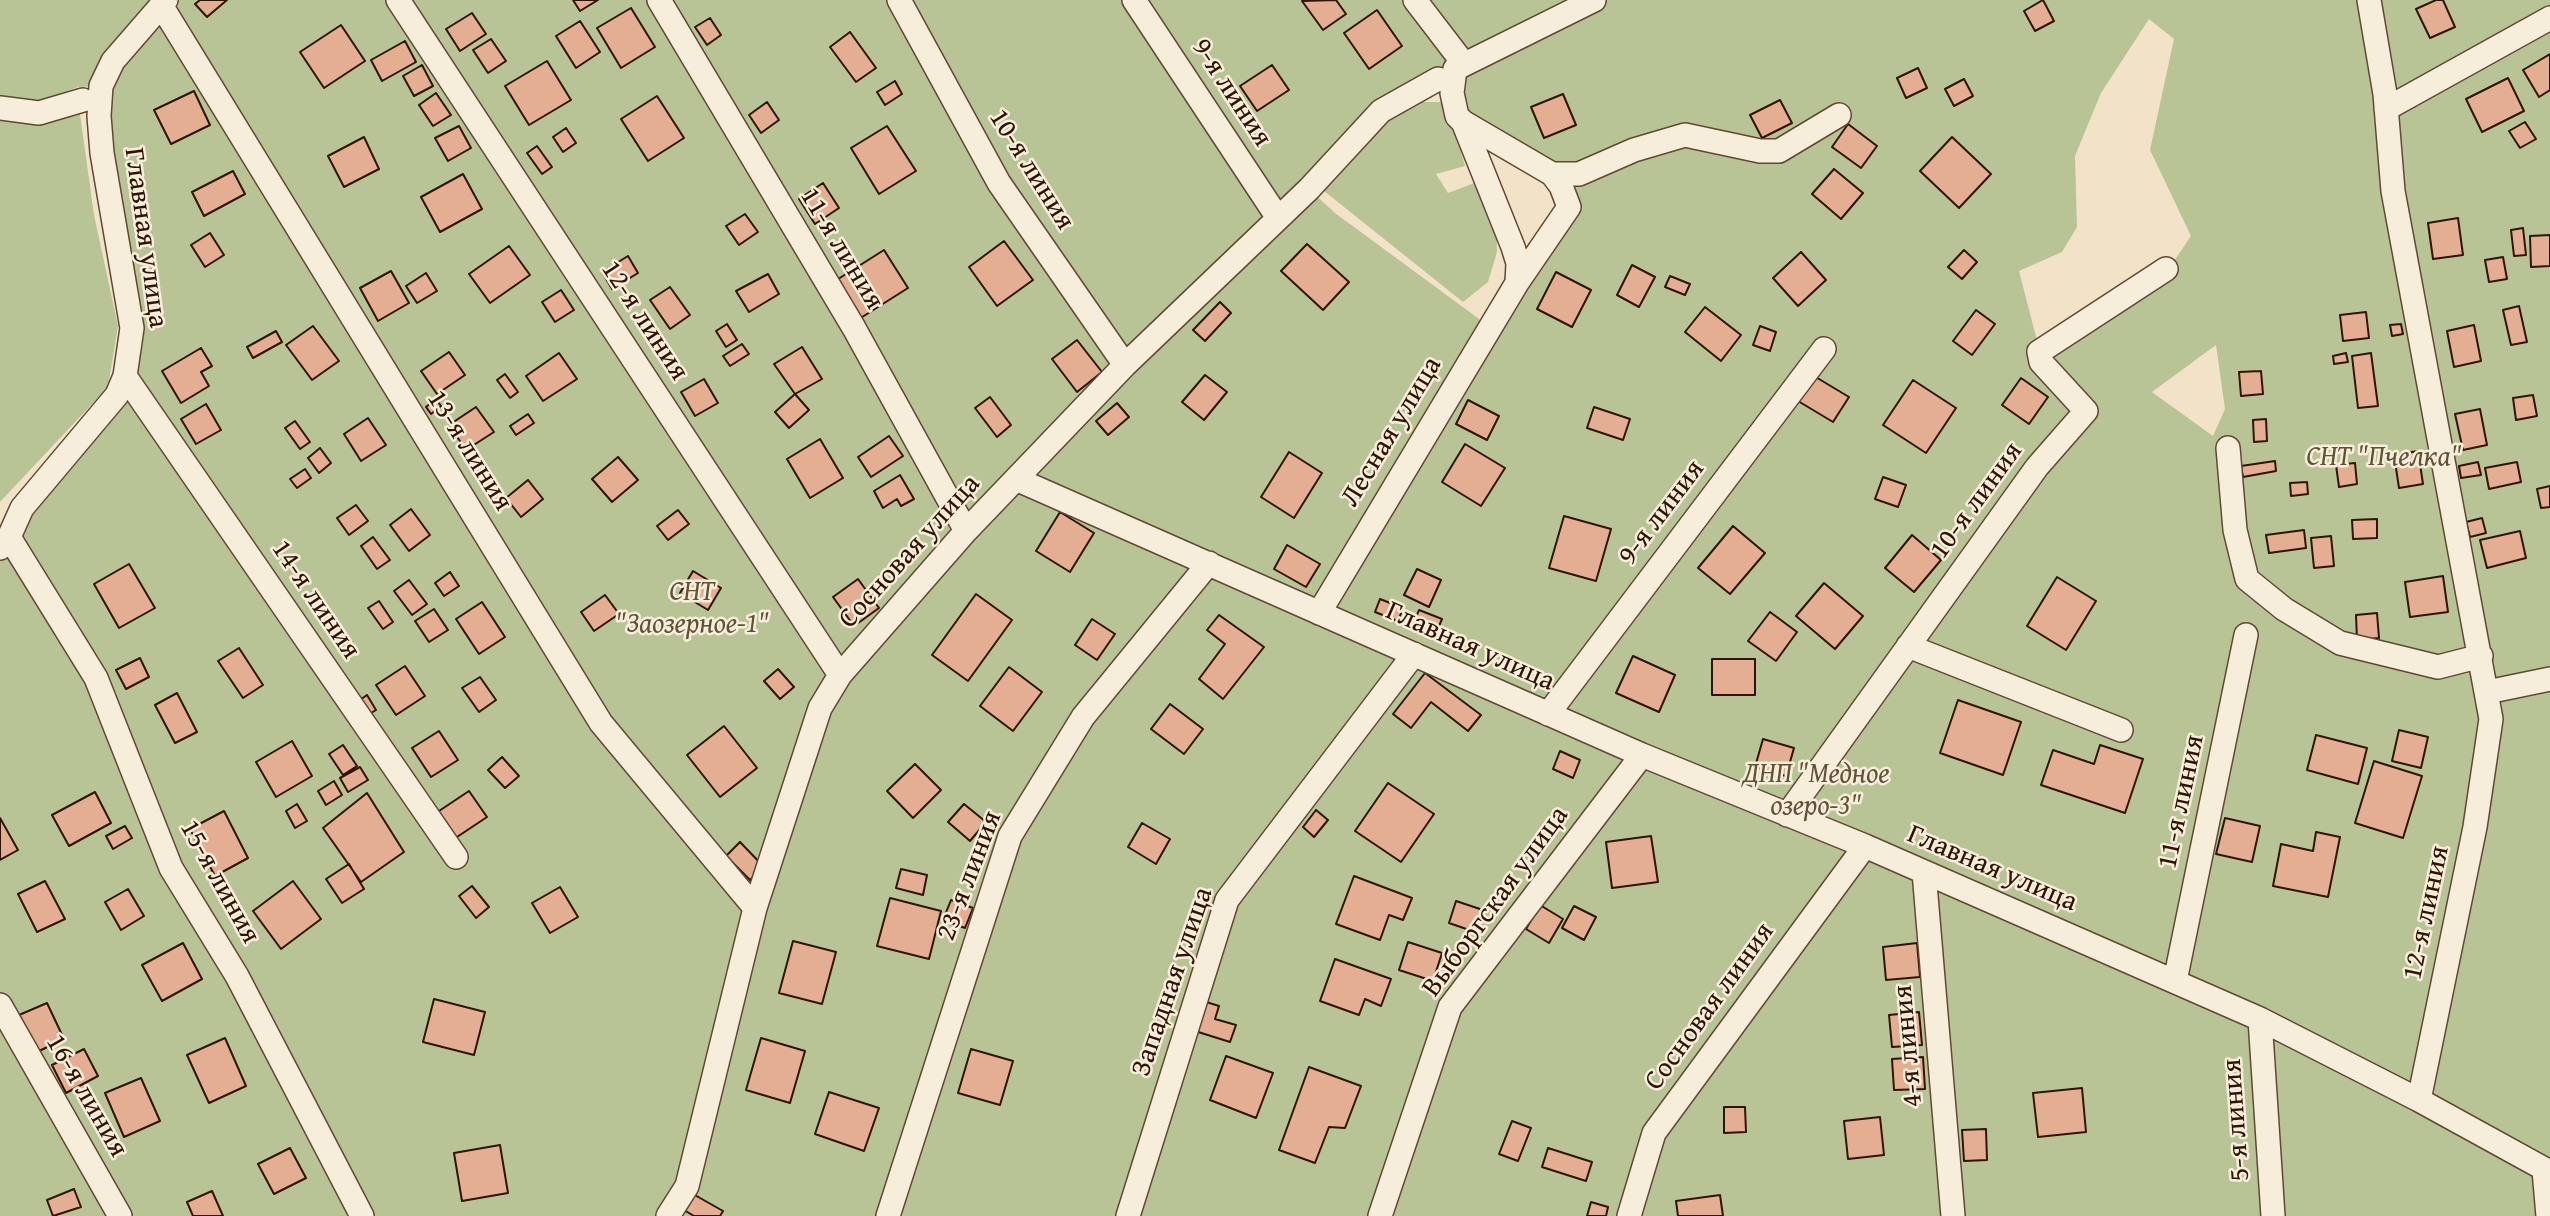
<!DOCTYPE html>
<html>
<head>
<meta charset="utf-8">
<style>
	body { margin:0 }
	canvas { display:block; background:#f2e3c8 }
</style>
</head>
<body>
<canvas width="2550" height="1216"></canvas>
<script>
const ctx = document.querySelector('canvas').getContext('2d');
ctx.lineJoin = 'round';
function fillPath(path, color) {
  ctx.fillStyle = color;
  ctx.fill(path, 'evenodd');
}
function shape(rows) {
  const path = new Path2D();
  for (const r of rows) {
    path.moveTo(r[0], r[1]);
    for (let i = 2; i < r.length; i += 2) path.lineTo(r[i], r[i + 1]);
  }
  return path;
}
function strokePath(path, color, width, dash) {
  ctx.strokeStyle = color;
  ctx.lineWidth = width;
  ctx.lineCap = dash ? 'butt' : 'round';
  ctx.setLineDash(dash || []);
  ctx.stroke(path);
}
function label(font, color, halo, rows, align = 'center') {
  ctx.font = font + ' "Gentium Book Plus",serif';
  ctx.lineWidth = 5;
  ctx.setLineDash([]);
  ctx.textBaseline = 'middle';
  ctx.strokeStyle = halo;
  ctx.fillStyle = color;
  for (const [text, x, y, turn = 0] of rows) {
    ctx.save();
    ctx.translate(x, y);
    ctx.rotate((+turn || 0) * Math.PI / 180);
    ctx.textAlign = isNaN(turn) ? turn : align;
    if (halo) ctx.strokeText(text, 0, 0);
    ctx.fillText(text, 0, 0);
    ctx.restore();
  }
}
fillPath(shape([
	[0,0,2550,0,2550,1216,0,1216,0,548,125,376,101,86,78,87,39,101,0,99],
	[2149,19,2174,39,2150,150,2191,236,2172,264,2040,352,2019,271,2062,252,2077,227,2075,156,2101,93],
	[1454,70,1473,128,1561,186,1554,232,1490,327,1335,213,1309,189,1381,111],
	[2216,345,2225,409,2213,436,2152,392],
	[1412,102,1441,102,1450,112,1465,166,1436,174,1448,193,1477,182,1496,219,1497,252,1488,282,1463,302,1319,187,1374,125],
	[80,114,94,215,118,326,108,387,0,502,0,119,40,126]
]), '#b9c496');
const building = shape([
	[200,0,227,0,207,17,195,4,200,0],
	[573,0,598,0,580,11,573,0],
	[1336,0,1346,14,1323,30,1302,1,1336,0],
	[2043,0,2054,21,2035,31,2024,11,2043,0],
	[2436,0,2443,0,2455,27,2430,38,2416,9,2436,0],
	[631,8,655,47,621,68,597,28,631,8],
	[1377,10,1402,46,1369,69,1344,33,1377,10],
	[472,13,486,34,460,51,446,29,472,13],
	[710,18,721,35,707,45,695,27,710,18],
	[580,21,600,52,576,68,556,36,580,21],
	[341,25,365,61,324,88,300,52,341,25],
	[850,32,876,68,856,82,830,47,850,32],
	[491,39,506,61,488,73,473,50,491,39],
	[405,41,416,62,382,81,371,60,405,41],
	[2550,54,2550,90,2539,97,2523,70,2550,54],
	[547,61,571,100,529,125,505,86,547,61],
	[422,65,433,86,414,96,403,76,422,65],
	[1272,65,1289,90,1257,111,1240,86,1272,65],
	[1918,68,1927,88,1906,98,1897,78,1918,68],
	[2508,78,2524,111,2482,132,2466,99,2508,78],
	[1964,79,1973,96,1954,106,1945,89,1964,79],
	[895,81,902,94,885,105,877,92,895,81],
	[194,91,210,125,171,144,154,110,194,91],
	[436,93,451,115,433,126,419,105,436,93],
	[1563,94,1576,125,1544,138,1531,107,1563,94],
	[657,96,684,138,648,161,621,119,657,96],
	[1780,100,1792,123,1762,138,1750,115,1780,100],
	[767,102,779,120,761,133,749,115,767,102],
	[2525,122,2536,139,2520,148,2509,131,2525,122],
	[1848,124,1877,146,1861,168,1832,147,1848,124],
	[459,126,471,148,448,161,435,138,459,126],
	[887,126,916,171,879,194,851,148,887,126],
	[566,128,576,143,563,152,553,137,566,128],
	[364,137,379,169,344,187,328,156,364,137],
	[1952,137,1991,174,1959,208,1920,171,1952,137],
	[537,146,552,167,542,174,527,153,537,146],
	[1834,169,1863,193,1841,219,1812,194,1834,169],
	[233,171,245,194,204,216,192,192,233,171],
	[463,174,482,209,440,232,421,197,463,174],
	[823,183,839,208,815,224,799,199,823,183],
	[745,214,758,232,739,245,726,226,745,214],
	[2458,218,2463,255,2433,259,2428,223,2458,218],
	[2523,228,2526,255,2514,256,2511,230,2523,228],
	[210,233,224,255,205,267,191,245,210,233],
	[2550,235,2550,266,2531,267,2530,236,2550,235],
	[1004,241,1033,280,997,306,969,267,1004,241],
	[1307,244,1349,282,1323,310,1281,271,1307,244],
	[509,246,530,275,490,303,469,274,509,246],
	[884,250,908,288,859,319,835,281,884,250],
	[1964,250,1977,262,1962,279,1948,267,1964,250],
	[1801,252,1826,280,1798,306,1773,278,1801,252],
	[628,256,638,273,612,289,602,272,628,256],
	[2503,257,2507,279,2489,282,2485,260,2503,257],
	[1632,265,1655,277,1639,307,1617,295,1632,265],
	[391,271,409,303,378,321,360,288,391,271],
	[1556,272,1591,290,1572,327,1537,309,1556,272],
	[426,273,437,291,417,303,406,286,426,273],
	[768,274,779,294,749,312,736,291,768,274],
	[1670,276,1690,284,1685,295,1665,287,1670,276],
	[670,287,690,315,670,329,650,300,670,287],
	[561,290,574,310,555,322,542,302,561,290],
	[1220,302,1231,313,1205,341,1193,330,1220,302],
	[2519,306,2527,342,2511,345,2503,310,2519,306],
	[1705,307,1741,335,1721,361,1685,332,1705,307],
	[1976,310,1995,324,1972,355,1953,341,1976,310],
	[2366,312,2369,338,2343,341,2340,315,2366,312],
	[727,324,737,340,726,347,716,331,727,324],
	[2401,324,2403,334,2392,336,2390,325,2401,324],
	[2474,325,2481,361,2454,367,2447,331,2474,325],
	[313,326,339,361,312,380,286,345,313,326],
	[1760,326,1776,332,1770,351,1753,345,1760,326],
	[276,331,282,342,253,358,247,347,276,331],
	[1077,340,1102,372,1077,392,1052,359,1077,340],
	[742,344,749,354,730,366,723,356,742,344],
	[802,347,822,379,795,394,774,364,802,347],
	[201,348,212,366,201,372,209,386,181,403,162,371,201,348],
	[449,352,465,375,437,394,421,371,449,352],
	[559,353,577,379,543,401,526,376,559,353],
	[2346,353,2348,362,2334,364,2333,356,2346,353],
	[2371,353,2378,406,2358,408,2352,356,2371,353],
	[2261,371,2263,394,2241,396,2239,372,2261,371],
	[505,374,518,392,510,398,497,380,505,374],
	[1205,375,1227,392,1204,420,1182,402,1205,375],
	[1814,376,1849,397,1833,422,1798,401,1814,376],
	[2021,378,2048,397,2029,424,2002,405,2021,378],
	[704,379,718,403,695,416,681,392,704,379],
	[1913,380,1956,408,1926,453,1883,425,1913,380],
	[795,394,809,410,789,428,775,412,795,394],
	[2533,395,2537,416,2516,420,2513,398,2533,395],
	[990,397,1011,425,997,437,975,408,990,397],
	[436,399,441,406,431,414,426,407,436,399],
	[1468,400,1499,416,1487,440,1456,424,1468,400],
	[1117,403,1129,417,1108,435,1096,421,1117,403],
	[206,404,221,430,196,444,181,419,206,404],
	[476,407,494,432,466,450,449,425,476,407],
	[1594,407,1630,419,1623,440,1587,428,1594,407],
	[2480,409,2487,445,2463,450,2455,414,2480,409],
	[528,414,534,423,516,435,510,426,528,414],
	[368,418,386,445,361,461,344,434,368,418],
	[2266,419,2267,441,2254,442,2253,420,2266,419],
	[295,421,310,442,300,449,285,428,295,421],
	[889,436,903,456,871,477,858,457,889,436],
	[820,439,843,478,810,498,787,459,820,439],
	[1465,444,1505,468,1481,506,1442,482,1465,444],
	[320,448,331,463,319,473,308,458,320,448],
	[2418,451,2423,484,2399,488,2394,455,2418,451],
	[1289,452,1322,473,1294,518,1261,497,1289,452],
	[618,457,638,480,612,502,592,479,618,457],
	[2275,461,2276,471,2243,477,2241,466,2275,461],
	[2478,462,2481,475,2461,478,2459,466,2478,462],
	[2517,462,2521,482,2489,489,2485,468,2517,462],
	[2355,463,2357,484,2339,487,2336,465,2355,463],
	[305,469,311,478,297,488,290,479,305,469],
	[900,475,914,499,901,506,897,499,883,508,874,491,900,475],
	[1883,477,1906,485,1898,507,1875,499,1883,477],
	[528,480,543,499,521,517,506,498,528,480],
	[2307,482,2308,494,2291,496,2290,483,2307,482],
	[2550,486,2550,507,2541,508,2537,489,2550,486],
	[356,505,368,521,349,535,337,518,356,505],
	[411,509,430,535,409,551,390,525,411,509],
	[678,510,689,524,668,540,657,526,678,510],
	[1060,512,1094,533,1070,572,1036,551,1060,512],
	[1564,516,1611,529,1596,581,1549,568,1564,516],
	[2482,518,2486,533,2470,537,2466,522,2482,518],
	[2377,519,2377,538,2353,539,2352,520,2377,519],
	[1733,526,1765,553,1730,594,1698,568,1733,526],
	[2304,530,2306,548,2269,553,2266,535,2304,530],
	[2520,531,2526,558,2487,568,2480,540,2520,531],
	[1912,535,1941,560,1914,592,1885,568,1912,535],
	[2331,536,2334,566,2314,568,2311,538,2331,536],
	[373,537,390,560,377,569,361,546,373,537],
	[1287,545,1320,564,1306,587,1274,569,1287,545],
	[129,564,155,608,119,628,94,584,129,564],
	[1417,569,1441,580,1429,607,1404,595,1417,569],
	[693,571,721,588,708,610,680,593,693,571],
	[450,572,459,586,444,596,435,583,450,572],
	[2443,576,2448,612,2410,617,2405,582,2443,576],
	[2057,577,2096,601,2066,650,2027,626,2057,577],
	[858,579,879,608,854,626,833,597,858,579],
	[409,580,427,604,412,615,394,591,409,580],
	[1824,583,1863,616,1835,649,1796,616,1824,583],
	[976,594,1012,620,968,681,932,655,976,594],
	[605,595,619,614,594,631,581,612,605,595],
	[1380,599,1403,608,1398,621,1375,612,1380,599],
	[379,601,393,622,383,629,368,608,379,601],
	[482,602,505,637,479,654,456,619,482,602],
	[434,609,448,630,429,642,415,621,434,609],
	[1419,610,1442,619,1436,633,1413,625,1419,610],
	[1770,612,1797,632,1776,661,1748,641,1770,612],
	[2377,613,2379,638,2357,640,2356,615,2377,613],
	[1219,615,1264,647,1223,699,1199,679,1225,644,1207,630,1219,615],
	[1092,619,1115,634,1097,660,1075,645,1092,619],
	[239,648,263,685,243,698,218,661,239,648],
	[1633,656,1675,675,1659,712,1616,693,1633,656],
	[140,658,149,677,126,689,116,670,140,658],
	[1712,659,1755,659,1755,695,1712,695,1712,659],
	[405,666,425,696,396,715,376,685,405,666],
	[1009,667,1042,692,1013,731,980,706,1009,667],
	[778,669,794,687,780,699,764,681,778,669],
	[1425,673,1481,715,1468,731,1431,702,1411,728,1393,714,1425,673],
	[480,677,496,700,479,712,462,688,480,677],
	[177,693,197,732,175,743,155,705,177,693],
	[367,695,376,710,366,716,357,702,367,695],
	[1958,700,2021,722,2003,775,1940,753,1958,700],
	[1170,704,1203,729,1184,754,1151,729,1170,704],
	[724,726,757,768,720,797,687,755,724,726],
	[2399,730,2428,737,2421,768,2392,761,2399,730],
	[439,731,458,760,431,777,412,748,439,731],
	[2316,735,2367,748,2358,784,2307,770,2316,735],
	[1763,739,1794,748,1786,776,1755,767,1763,739],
	[292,741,312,776,276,797,256,762,292,741],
	[343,745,357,766,343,775,329,754,343,745],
	[2100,745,2143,759,2125,813,2041,785,2053,750,2094,764,2100,745],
	[1560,751,1580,760,1573,778,1553,769,1560,751],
	[502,757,519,776,505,788,488,770,502,757],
	[2374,761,2422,776,2403,838,2355,823,2374,761],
	[915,764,941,790,913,818,887,791,915,764],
	[360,767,368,780,348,792,340,778,360,767],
	[334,781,342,795,326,805,318,791,334,781],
	[1388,783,1434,814,1401,862,1355,831,1388,783],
	[469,791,487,817,454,839,436,813,469,791],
	[95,792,111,823,69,846,52,815,95,792],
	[367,793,404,852,361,882,323,828,367,793],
	[297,804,307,821,295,828,286,811,297,804],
	[964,804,986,822,970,841,948,822,964,804],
	[1316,810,1328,820,1314,837,1303,827,1316,810],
	[224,811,248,858,215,876,190,829,224,811],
	[0,818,18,850,0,860,0,818],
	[2225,818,2260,826,2252,862,2216,854,2225,818],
	[1142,823,1170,839,1156,864,1128,847,1142,823],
	[125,826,132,838,113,849,106,836,125,826],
	[2316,832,2340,837,2328,897,2273,886,2281,844,2313,851,2316,832],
	[1651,836,1658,882,1612,888,1606,842,1651,836],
	[740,842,764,867,750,880,726,856,740,842],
	[349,864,364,889,342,903,326,879,349,864],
	[901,869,927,875,923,895,896,888,901,869],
	[1354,876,1412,898,1403,920,1389,915,1380,940,1336,924,1354,876],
	[45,881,65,919,37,932,18,894,45,881],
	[293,881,321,919,281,949,253,911,293,881],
	[472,886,489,907,476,918,459,896,472,886],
	[560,887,578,917,550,933,532,903,560,887],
	[128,889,144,916,121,930,105,902,128,889],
	[890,898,941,911,929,959,877,946,890,898],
	[951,900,973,908,965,928,943,920,951,900],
	[1456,901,1483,910,1475,932,1449,923,1456,901],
	[1540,905,1563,919,1549,943,1526,929,1540,905],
	[1574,906,1596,917,1584,940,1562,928,1574,906],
	[793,941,836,952,822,1004,779,993,793,941],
	[1408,942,1442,953,1433,981,1399,970,1408,942],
	[183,943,202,979,162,1001,142,965,183,943],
	[1917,943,1920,977,1886,980,1883,947,1917,943],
	[1335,959,1391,979,1381,1006,1365,999,1359,1015,1320,1001,1335,959],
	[434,999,485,1012,474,1055,423,1042,434,999],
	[1203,1001,1219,1006,1215,1019,1236,1025,1230,1042,1195,1031,1203,1001],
	[47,1003,64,1039,37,1052,19,1015,47,1003],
	[1919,1012,1922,1045,1892,1047,1889,1015,1919,1012],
	[225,1038,246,1086,209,1103,187,1055,225,1038],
	[761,1038,805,1051,790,1103,746,1090,761,1038],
	[84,1049,98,1076,66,1093,52,1065,84,1049],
	[971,1049,1013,1061,1000,1105,958,1093,971,1049],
	[1226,1056,1273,1073,1256,1118,1210,1100,1226,1056],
	[1923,1057,1925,1089,1894,1090,1892,1059,1923,1057],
	[1309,1067,1361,1086,1345,1128,1329,1127,1315,1163,1279,1150,1309,1067],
	[141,1078,160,1121,124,1137,105,1093,141,1078],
	[2082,1088,2086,1132,2038,1137,2033,1093,2082,1088],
	[829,1092,879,1108,864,1151,815,1134,829,1092],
	[1724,1107,1745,1107,1746,1132,1724,1133,1724,1107],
	[1880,1117,1884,1155,1848,1159,1844,1121,1880,1117],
	[1512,1121,1531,1128,1518,1161,1499,1154,1512,1121],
	[1986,1129,1987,1160,1964,1161,1962,1130,1986,1129],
	[500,1145,508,1193,462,1201,454,1153,500,1145],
	[290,1148,306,1178,274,1194,258,1164,290,1148],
	[1548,1148,1592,1162,1586,1181,1542,1167,1548,1148],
	[74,1189,81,1207,53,1216,47,1200,74,1189],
	[212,1191,223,1216,193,1216,187,1202,212,1191],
	[693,1194,723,1211,720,1216,694,1216,684,1210,693,1194],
	[1720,1195,1723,1216,1678,1216,1676,1201,1720,1195],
	[1591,1202,1608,1207,1606,1216,1587,1216,1591,1202]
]);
fillPath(building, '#e4ae93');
strokePath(building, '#301401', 2);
const minor = shape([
	[398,0,840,675],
	[659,0,854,328,966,531],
	[899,0,999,183,1125,365],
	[1134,0,1278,218],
	[1415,0,1464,64],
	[2369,0,2385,94,2393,191,2491,719,2475,827,2419,1100],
	[161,5,601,723,755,908],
	[0,108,39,113,83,100],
	[2386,109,2550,18],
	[1463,122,1552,174,1561,186,1569,207,1517,283],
	[1552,174,1579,174,1634,150,1685,135,1760,151,1779,151,1839,115],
	[125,376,456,857],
	[2228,448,2235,530,2247,579,2284,609,2340,643,2438,667,2481,656],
	[1016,479,1642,755,1865,846,2260,1019,2419,1100,2550,1172],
	[9,537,96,678,171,868,237,976,362,1216],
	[0,548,9,537,22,508,117,395,125,376,132,328,102,153,99,116,101,86,113,61,166,0],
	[1319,613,1517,283,1518,263,1513,247,1463,122,1457,116,1452,93,1455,69,1594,0],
	[1908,646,2121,730],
	[2487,692,2550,679],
	[1548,714,1824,349],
	[1787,815,2037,467,2086,411,2041,362,2039,352,2166,269],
	[1924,872,1953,1216],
	[2175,981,2246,635],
	[0,1005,120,1216],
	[2260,1019,2273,1216],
	[2544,1170,2548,1216],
	[668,1216,687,1186,755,908,820,708,840,675,966,531,1125,365,1309,189,1381,111,1438,79],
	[888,1216,1010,836,1083,717,1209,563],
	[1128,1216,1227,900,1414,654],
	[1380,1216,1450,1007,1642,755],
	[1629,1216,1654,1133,1865,846]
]);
strokePath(minor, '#604833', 26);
strokePath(minor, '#f7eddb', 23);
label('28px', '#301401', '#f7eddb', [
	["9-я линия",1231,93,57],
	["10-я линия",1031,170,58],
	["Главная улица",145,238,82],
	["11-я линия",841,249,59],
	["12-я линия",644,321,57],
	["Лесная улица",1392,432,-59],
	["13-я линия",469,451,58],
	["10-я линия",1977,501,-54],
	["9-я линия",1662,513,-53],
	["Сосновая улица",910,552,-48],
	["14-я линия",315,600,56],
	["Главная улица",1470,647,24],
	["11-я линия",2182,802,-78],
	["Главная улица",1992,869,23],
	["23-я линия",970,876,-69],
	["15-я линия",219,882,61],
	["Выборгская улица",1496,902,-54],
	["12-я линия",2427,913,-78],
	["Западная улица",1173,982,-71],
	["Сосновая линия",1710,1007,-54],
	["4-я линия",1909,1046,-95],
	["16-я линия",86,1096,60],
	["5-я линия",2237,1120,-94]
]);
label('italic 28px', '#605235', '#f7eddb', [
	["СНТ \"Пчелка\"",2384,458],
	["СНТ",692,593],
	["\"Заозерное-1\"",692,625],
	["ДНП \"Медное",1816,775],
	["озеро-3\"",1816,807]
]);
</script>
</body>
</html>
